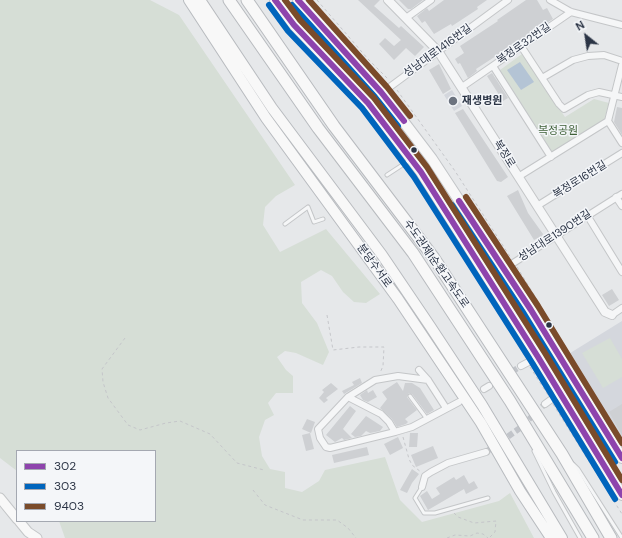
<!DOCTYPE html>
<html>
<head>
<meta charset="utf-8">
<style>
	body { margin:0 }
	#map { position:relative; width:622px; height:538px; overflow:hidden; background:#e6e8ea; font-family:"DM Sans",sans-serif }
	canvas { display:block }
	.legend { position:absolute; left:16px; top:450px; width:140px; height:72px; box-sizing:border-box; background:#f4f6f9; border:1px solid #a4a8b1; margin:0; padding:5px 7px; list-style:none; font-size:12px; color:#2b3445 }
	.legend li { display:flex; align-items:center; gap:8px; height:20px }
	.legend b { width:20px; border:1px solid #a4a8b1 }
	.north { position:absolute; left:566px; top:16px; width:40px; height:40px; -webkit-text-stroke:3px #f4f6f9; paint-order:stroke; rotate:330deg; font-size:11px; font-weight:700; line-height:16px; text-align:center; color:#2b3445 }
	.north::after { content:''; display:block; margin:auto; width:14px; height:18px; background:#2b3445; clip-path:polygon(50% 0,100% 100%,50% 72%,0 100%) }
</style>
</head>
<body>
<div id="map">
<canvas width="622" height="538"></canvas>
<ul class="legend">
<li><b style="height:5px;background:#8e44ad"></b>302</li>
<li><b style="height:5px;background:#0065bd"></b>303</li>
<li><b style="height:5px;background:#7a4b2a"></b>9403</li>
</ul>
<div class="north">N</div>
</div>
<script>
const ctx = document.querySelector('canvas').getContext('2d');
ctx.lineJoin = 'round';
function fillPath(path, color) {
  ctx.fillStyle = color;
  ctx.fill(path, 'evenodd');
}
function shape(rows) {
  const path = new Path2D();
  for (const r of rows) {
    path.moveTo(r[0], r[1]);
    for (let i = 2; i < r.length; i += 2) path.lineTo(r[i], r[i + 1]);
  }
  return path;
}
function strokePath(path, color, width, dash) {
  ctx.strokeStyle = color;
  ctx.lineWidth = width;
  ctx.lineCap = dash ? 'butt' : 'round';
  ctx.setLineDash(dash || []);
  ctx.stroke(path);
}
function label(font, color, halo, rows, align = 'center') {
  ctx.font = font + ' "DM Sans","Noto Sans KR",sans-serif';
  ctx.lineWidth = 3;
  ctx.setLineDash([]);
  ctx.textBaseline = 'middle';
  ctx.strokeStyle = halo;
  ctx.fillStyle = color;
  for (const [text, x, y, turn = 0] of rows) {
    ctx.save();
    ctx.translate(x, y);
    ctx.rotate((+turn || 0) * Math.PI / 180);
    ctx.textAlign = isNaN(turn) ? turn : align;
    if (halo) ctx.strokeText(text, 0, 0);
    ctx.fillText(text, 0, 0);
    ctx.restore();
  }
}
fillPath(shape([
	[452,90,462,106,454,111,444,95],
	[622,321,622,445,567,355]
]), '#d4d7dd');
fillPath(shape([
	[0,0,150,0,179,15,295,185,276,196,265,207,263,225,280,252,326,229,380,294,366,303,354,302,343,292,332,276,321,270,301,282,302,303,317,323,329,352,323,365,296,353,285,351,277,357,286,370,293,376,293,393,276,393,268,403,274,415,265,420,259,437,262,456,270,469,285,472,285,488,302,492,319,481,325,470,385,457,400,500,422,522,499,501,510,493,534,538,65,538,59,521,155,521,155,451,17,451,17,471,0,458],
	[522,54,565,117,594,99,609,103,604,121,553,153,500,70],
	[610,338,622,359,622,377,603,388,582,353]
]), '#d6ded6');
fillPath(shape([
	[520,62,534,82,521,90,507,70]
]), '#b4c4d5');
fillPath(shape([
	[358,0,380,0,374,6,399,28,401,26,424,47,415,56,406,48,394,60,379,44,385,38,394,46,401,40],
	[399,0,423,0,411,9,408,9],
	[444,0,487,0,477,7,478,9,452,26,451,24,434,34,425,21,422,23,417,16,427,8,429,11],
	[526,0,537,0,543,10,547,8,553,19,476,69,477,71,468,78,460,63,458,64,455,59,464,53,460,46,498,21,497,20],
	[439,64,451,89,443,94,429,70],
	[492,73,508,98,503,101,487,76],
	[617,107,622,108,622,135,614,122],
	[463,109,508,177,501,182,497,181,455,113],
	[518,190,528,213,543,234,542,236,534,240,507,196],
	[612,289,619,300,609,306,602,295],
	[360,378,362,383,344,394,342,391,354,385,352,382],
	[397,382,403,391,405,383,412,383,420,388,434,410,427,414,412,394,409,393,407,397,417,410,405,419,408,422,406,424,397,427,392,419,380,408,387,399,382,392],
	[331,383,338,389,326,398,328,400,324,403,319,398,324,392,322,390],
	[367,390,368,393,373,390,377,397,368,402,363,400,360,395],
	[622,404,622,435,609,412],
	[350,406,356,411,343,429,352,438,344,440,342,438,335,442,326,435],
	[366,416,383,427,380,431,370,433,366,431,361,436,355,437,351,434],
	[307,419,315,422,311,433,302,429],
	[310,433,314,449,306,451,302,435],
	[410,433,418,433,417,447,409,447],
	[398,437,403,448,390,455,384,444],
	[433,446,438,458,416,467,411,455],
	[367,447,369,455,334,463,332,455],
	[412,469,419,474,412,483,407,493,400,490],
	[464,475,469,484,474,481,478,488,466,494,464,489,428,510,420,496,427,491,432,499,440,494,436,488,454,477,456,480]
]), '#ced0d3');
strokePath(shape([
	[489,386,521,366],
	[486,452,520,428,545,404]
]), '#c1c4c9', 6, [6, 3]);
const service = shape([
	[387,175,410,160],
	[285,224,308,207,314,222,323,219],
	[410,396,427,419],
	[534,451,554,492,580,538],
	[573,464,578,469,622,538],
	[422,487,415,498,424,513,435,513,488,498]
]);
const minor = shape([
	[550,0,571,12,622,25],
	[406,18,431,0],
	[521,46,559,104,564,109,588,95,599,92,622,97],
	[493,66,551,157],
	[542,78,573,60,588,56,604,55,622,61],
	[462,87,571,12],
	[368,103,508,0],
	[608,121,622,143],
	[518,177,608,121,622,65],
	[616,197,622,206],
	[537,206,622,153],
	[587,215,622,272],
	[488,279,622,194],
	[612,315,622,308],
	[521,366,538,357],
	[419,370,428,380,446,408],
	[428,380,398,376,375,380,348,397,381,414,389,422,395,432,412,427,459,402],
	[484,389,489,386],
	[348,397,318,429,320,438,326,447,330,448,395,432],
	[545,404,560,393],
	[422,487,425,476,431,472,448,463,486,452]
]);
const tertiary = shape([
	[388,0,438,51,605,312,612,315]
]);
const secondary = shape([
	[0,498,17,519],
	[19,521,28,532,37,538]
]);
const primary = shape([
	[275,0,294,25,368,103,421,172,538,357,622,495],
	[298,0,381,92,432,159,531,310,622,458]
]);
const trunk = shape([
	[189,0,266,118,398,299,481,423,520,491,551,538],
	[200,0,272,108,382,255,430,326,482,405,562,538]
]);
const motorway = shape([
	[229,0,318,128,413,253,510,401,593,538],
	[247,0,334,126,434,258,562,454,611,538]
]);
strokePath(service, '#c4c6c8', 5);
strokePath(minor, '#c4c6c8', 8);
strokePath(tertiary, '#c4c6c8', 10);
strokePath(secondary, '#c4c6c8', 11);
strokePath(primary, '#c2c5c8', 12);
strokePath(trunk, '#b8bbbf', 12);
strokePath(motorway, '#b8bbbf', 13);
strokePath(shape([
	[317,0,368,59,389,80],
	[397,90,455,171,511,258],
	[407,168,476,275],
	[517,267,622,439],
	[327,315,333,350,359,347,384,347,383,366,380,373],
	[509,326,525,357],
	[125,338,102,369,103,382,108,398,128,425,140,430,166,423,180,421,210,434,237,463,264,470],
	[530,367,548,395],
	[553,404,622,514],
	[403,437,409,459,412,465,421,472],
	[253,490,265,505,270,507,303,520,337,520,348,528,356,538],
	[454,513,458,517,474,523,496,521,495,532,489,538],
	[447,538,455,535,470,536,477,533,483,534,488,538]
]), '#c5c6ca', 1, [3, 3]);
strokePath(service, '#f5f6f7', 3);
strokePath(minor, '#f5f6f7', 6);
strokePath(tertiary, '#f5f6f7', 8);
strokePath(secondary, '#f8f8f8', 9);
strokePath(primary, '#f8f8f8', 10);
strokePath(trunk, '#f8f8f8', 10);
strokePath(motorway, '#f8f8f8', 11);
strokePath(shape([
	[275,0,294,25,368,103,421,172,538,357,622,495],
	[298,0,381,92,404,121],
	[459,201,531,310,622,458]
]), '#8e44ad', 6);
strokePath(shape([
	[269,5,288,31,362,108,414,177,531,361,615,499],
	[292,5,375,97,398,126],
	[452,205,524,314,615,462]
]), '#0065bd', 6);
strokePath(shape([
	[285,0,300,20,374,98,427,167,545,353,622,480],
	[309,0,387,87,410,116],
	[466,197,538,306,622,443]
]), '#7a4b2a', 6);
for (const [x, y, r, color] of [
	[453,101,5,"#6c737f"],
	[414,150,3.5,"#2b3445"],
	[549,325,3.5,"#2b3445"]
]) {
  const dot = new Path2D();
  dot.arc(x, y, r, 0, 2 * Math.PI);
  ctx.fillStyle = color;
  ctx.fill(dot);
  strokePath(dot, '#f4f6f9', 1.5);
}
label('11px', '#2b3445', '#f4f6f9', [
	["복정로32번길",524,44,-35],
	["성남대로1416번길",438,51,-36],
	["복정로",504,154,58],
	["복정로16번길",580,180,-32],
	["성남대로1390번길",555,236,-33],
	["수도권제1순환고속도로",436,264,55],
	["분당수서로",374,266,54]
]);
label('bold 11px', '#2b3445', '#f4f6f9', [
	["재생병원",462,101]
], 'left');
label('11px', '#3f6138', '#f4f6f9', [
	["복정공원",558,131]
]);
</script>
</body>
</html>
